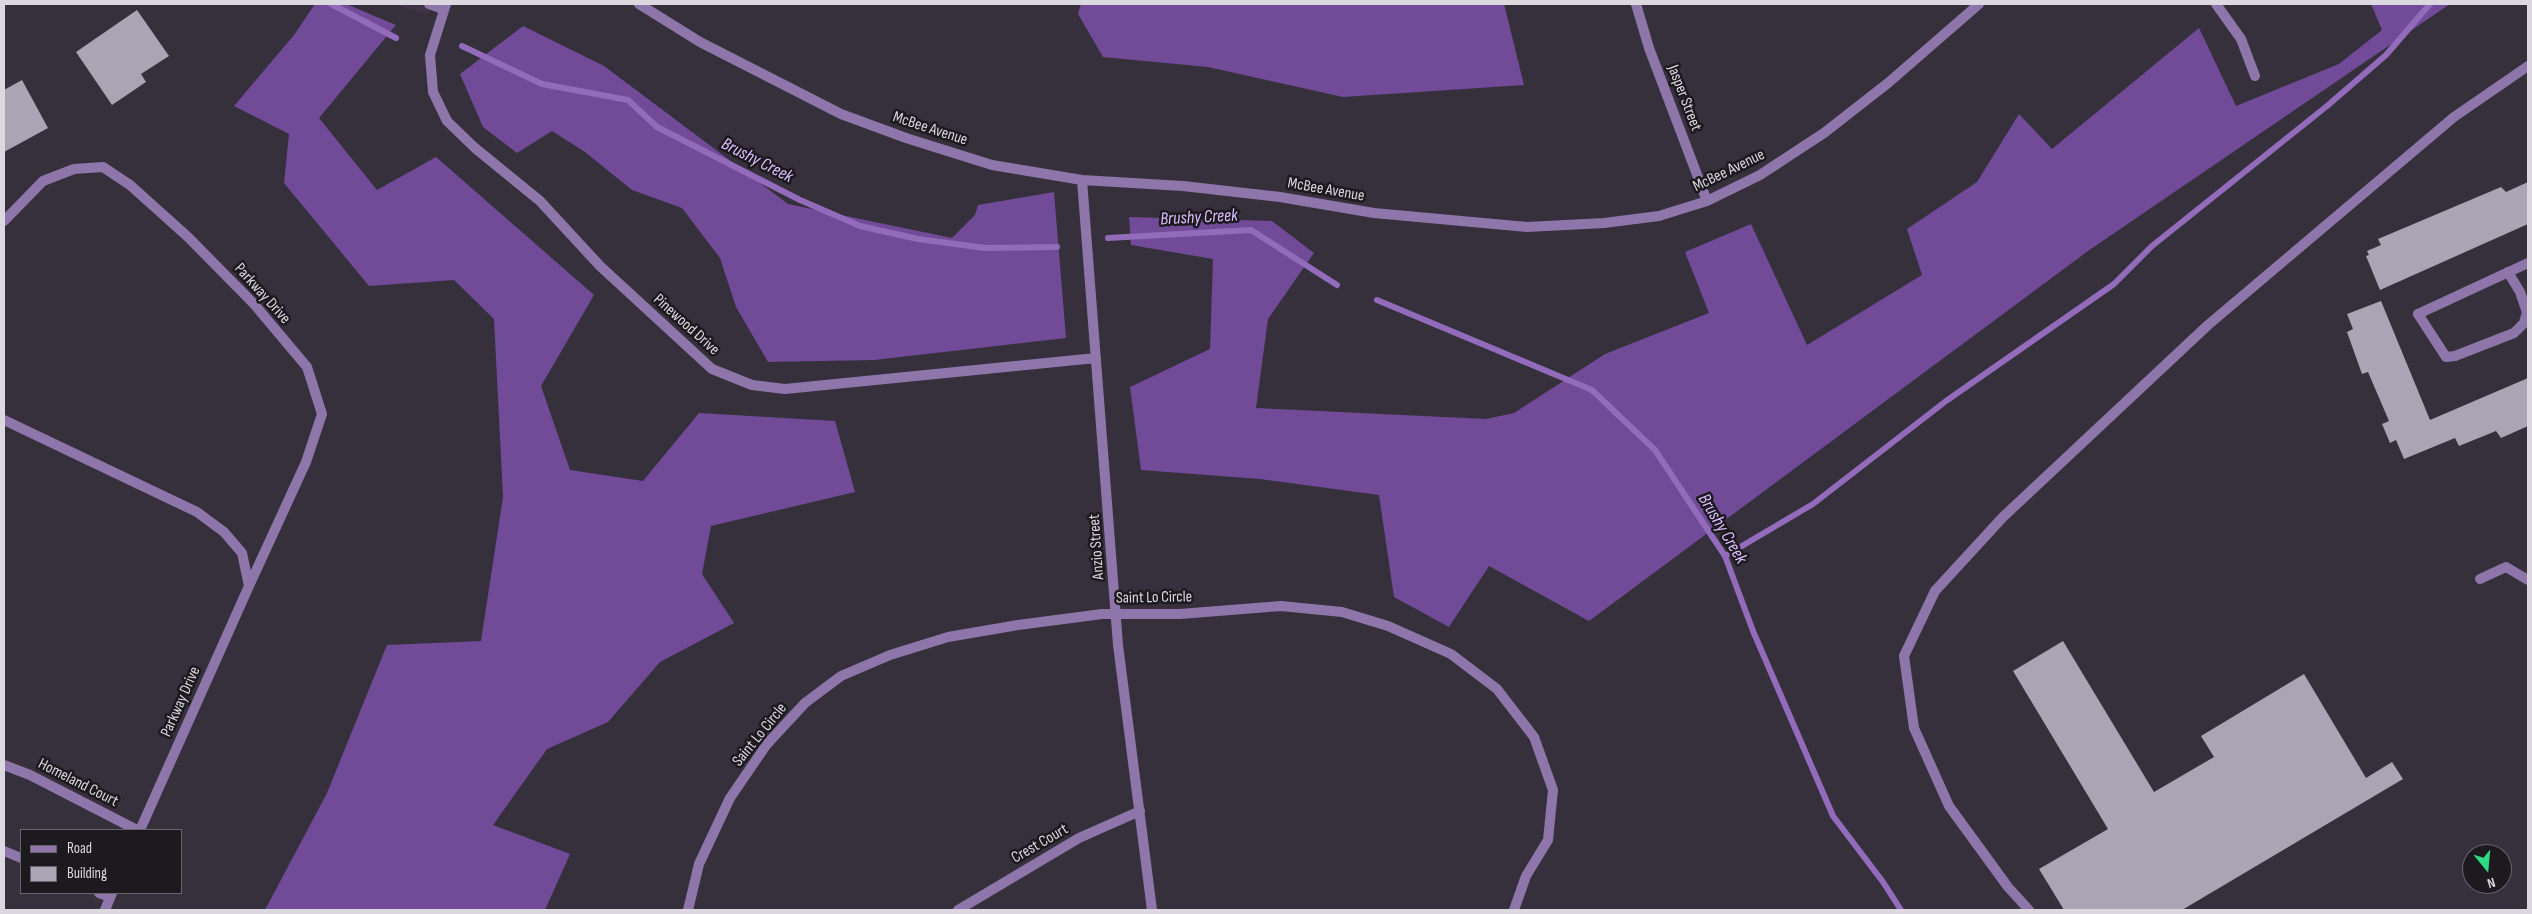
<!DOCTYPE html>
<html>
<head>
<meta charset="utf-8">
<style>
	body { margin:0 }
	#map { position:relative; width:2532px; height:914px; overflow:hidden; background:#36303d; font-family:"Sofia Sans Condensed",sans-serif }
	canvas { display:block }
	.frame { position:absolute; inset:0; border:5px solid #dbd8e0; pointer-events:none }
	.legend { position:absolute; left:20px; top:829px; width:162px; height:65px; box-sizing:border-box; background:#1c191f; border:1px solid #68656c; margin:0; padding:6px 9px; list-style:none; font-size:15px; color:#dbd8e0 }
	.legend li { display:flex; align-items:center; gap:10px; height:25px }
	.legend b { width:25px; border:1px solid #68656c }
	.north { position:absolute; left:2462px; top:844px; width:50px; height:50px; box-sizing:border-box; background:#1c191f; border:1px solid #68656c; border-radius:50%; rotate:163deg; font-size:14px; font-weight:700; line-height:20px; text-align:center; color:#dbd8e0 }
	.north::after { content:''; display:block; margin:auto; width:18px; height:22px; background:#2fd883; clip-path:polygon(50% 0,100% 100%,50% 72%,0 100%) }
</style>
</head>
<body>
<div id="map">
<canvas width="2532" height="914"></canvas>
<div class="frame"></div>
<ul class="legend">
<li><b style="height:6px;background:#8e76aa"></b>Road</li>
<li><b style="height:14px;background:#aba4b5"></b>Building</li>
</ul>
<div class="north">N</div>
</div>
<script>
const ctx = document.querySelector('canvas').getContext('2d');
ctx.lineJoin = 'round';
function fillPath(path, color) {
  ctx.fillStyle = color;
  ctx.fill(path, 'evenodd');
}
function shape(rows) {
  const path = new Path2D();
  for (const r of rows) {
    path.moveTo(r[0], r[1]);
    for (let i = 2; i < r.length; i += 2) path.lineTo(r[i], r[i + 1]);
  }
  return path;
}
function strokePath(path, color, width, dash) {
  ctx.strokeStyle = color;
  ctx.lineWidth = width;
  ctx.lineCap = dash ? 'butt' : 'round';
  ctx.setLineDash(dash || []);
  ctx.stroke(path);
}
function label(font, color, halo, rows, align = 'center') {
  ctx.font = font + ' "Sofia Sans Condensed",sans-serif';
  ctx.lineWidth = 5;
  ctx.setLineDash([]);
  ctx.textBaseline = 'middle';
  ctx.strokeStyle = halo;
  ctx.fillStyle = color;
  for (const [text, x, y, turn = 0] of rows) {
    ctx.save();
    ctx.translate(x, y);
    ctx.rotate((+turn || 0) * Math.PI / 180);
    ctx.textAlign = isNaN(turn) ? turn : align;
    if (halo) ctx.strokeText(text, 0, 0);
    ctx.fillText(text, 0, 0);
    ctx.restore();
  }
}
fillPath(shape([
	[394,4,435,4,427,14]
]), '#3e3549');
fillPath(shape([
	[315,4,346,4,396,25,319,118,377,190,436,157,594,295,541,386,570,470,643,481,699,413,835,421,855,492,711,526,702,574,734,623,660,662,608,722,547,749,493,825,570,854,545,910,265,910,327,793,387,645,481,641,503,497,494,319,454,280,369,286,284,183,289,134,234,106,294,35],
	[1081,4,1504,4,1524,85,1343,97,1208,67,1103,57,1078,14],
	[2371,4,2450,4,2088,251,1589,621,1489,566,1449,627,1394,597,1379,495,1260,479,1141,470,1130,387,1210,349,1213,259,1131,245,1129,217,1272,221,1314,253,1268,319,1256,408,1486,419,1514,413,1605,354,1709,313,1685,252,1751,224,1807,345,1922,275,1907,229,1977,182,2019,114,2052,149,2199,28,2236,106,2339,64,2382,30],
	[523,26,604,66,788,204,952,238,975,215,978,205,1054,192,1066,338,874,360,768,362,736,307,720,258,682,208,632,190,585,152,552,131,517,153,483,127,460,74]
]), '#714b98');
strokePath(shape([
	[331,4,396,38],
	[462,46,542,84,628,100,657,127,800,200,860,226,918,239,985,248,1057,247],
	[1108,238,1251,230,1337,285],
	[1377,300,1592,390,1655,450,1725,556,1753,631,1833,816,1883,882,1901,910],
	[1725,556,1813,504,1946,401,2114,284,2152,246,2327,106,2386,55,2430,4]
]), '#926bbb', 6);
fillPath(shape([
	[137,10,169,56,141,74,146,82,112,105,76,52],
	[22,80,48,128,4,152,4,90],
	[2528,182,2528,224,2380,290,2366,256,2369,255,2367,251,2381,245,2378,239,2501,187,2506,192],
	[2381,301,2430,420,2528,378,2528,426,2501,438,2496,431,2459,446,2455,438,2404,459,2396,440,2390,443,2382,424,2389,421,2368,372,2362,374,2347,332,2353,329,2347,314],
	[2063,641,2154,792,2214,757,2201,736,2304,674,2366,778,2392,762,2403,779,2182,910,2064,910,2039,869,2108,829,2013,671]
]), '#aba4b5');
strokePath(shape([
	[429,4,443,9],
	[2418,314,2446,357,2455,356,2514,333,2524,323,2527,312,2520,292,2508,272],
	[2029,910,2008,887,1949,806,1914,728,1904,656,1935,591,2003,517,2208,325,2454,117,2528,66]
]), '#8e76aa', 10);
strokePath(shape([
	[446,4,430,55,433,92,447,121,475,148,540,201,600,266,712,369,752,385,785,389,1096,358],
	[639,4,700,42,841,114,906,138,992,165,1082,180,1183,186,1280,197,1374,213,1527,227,1604,223,1659,216,1707,201,1760,175,1824,133,1888,83,1979,4],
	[1636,4,1649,48,1707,201],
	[2216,4,2241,39,2255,76],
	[1082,180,1118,645,1152,910],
	[4,221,43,181,74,169,103,167,130,185,188,237,254,304,307,367,322,414,306,462,249,586,242,553,224,532,197,512,4,420],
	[2418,314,2528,263],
	[2480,579,2506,567,2528,580],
	[4,765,30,775,137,830],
	[140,830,249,586],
	[4,851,21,858],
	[99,893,110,897],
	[105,910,112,893],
	[688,910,699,864,730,798,767,744,805,703,841,676,890,655,948,637,1018,625,1102,614,1180,614,1281,606,1342,612,1388,626,1451,654,1497,689,1534,737,1553,790,1548,840,1526,876,1514,910],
	[958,910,1079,838,1140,811]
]), '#8e76aa', 10);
label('16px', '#dbd8e0', '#1c191f', [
	["Jasper Street",1684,98,69],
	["McBee Avenue",930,129,18],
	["McBee Avenue",1729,171,-26],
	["McBee Avenue",1326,190,10],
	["Parkway Drive",262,294,48],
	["Pinewood Drive",686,325,42],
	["Anzio Street",1097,547,-94],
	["Saint Lo Circle",1154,598,-1],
	["Parkway Drive",181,702,-66],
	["Saint Lo Circle",760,735,-51],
	["Homeland Court",78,783,27],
	["Crest Court",1040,844,-30]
]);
label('italic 18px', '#dcbfff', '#1c191f', [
	["Brushy Creek",757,161,27],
	["Brushy Creek",1199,218,-3],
	["Brushy Creek",1722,529,59]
]);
</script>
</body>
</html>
